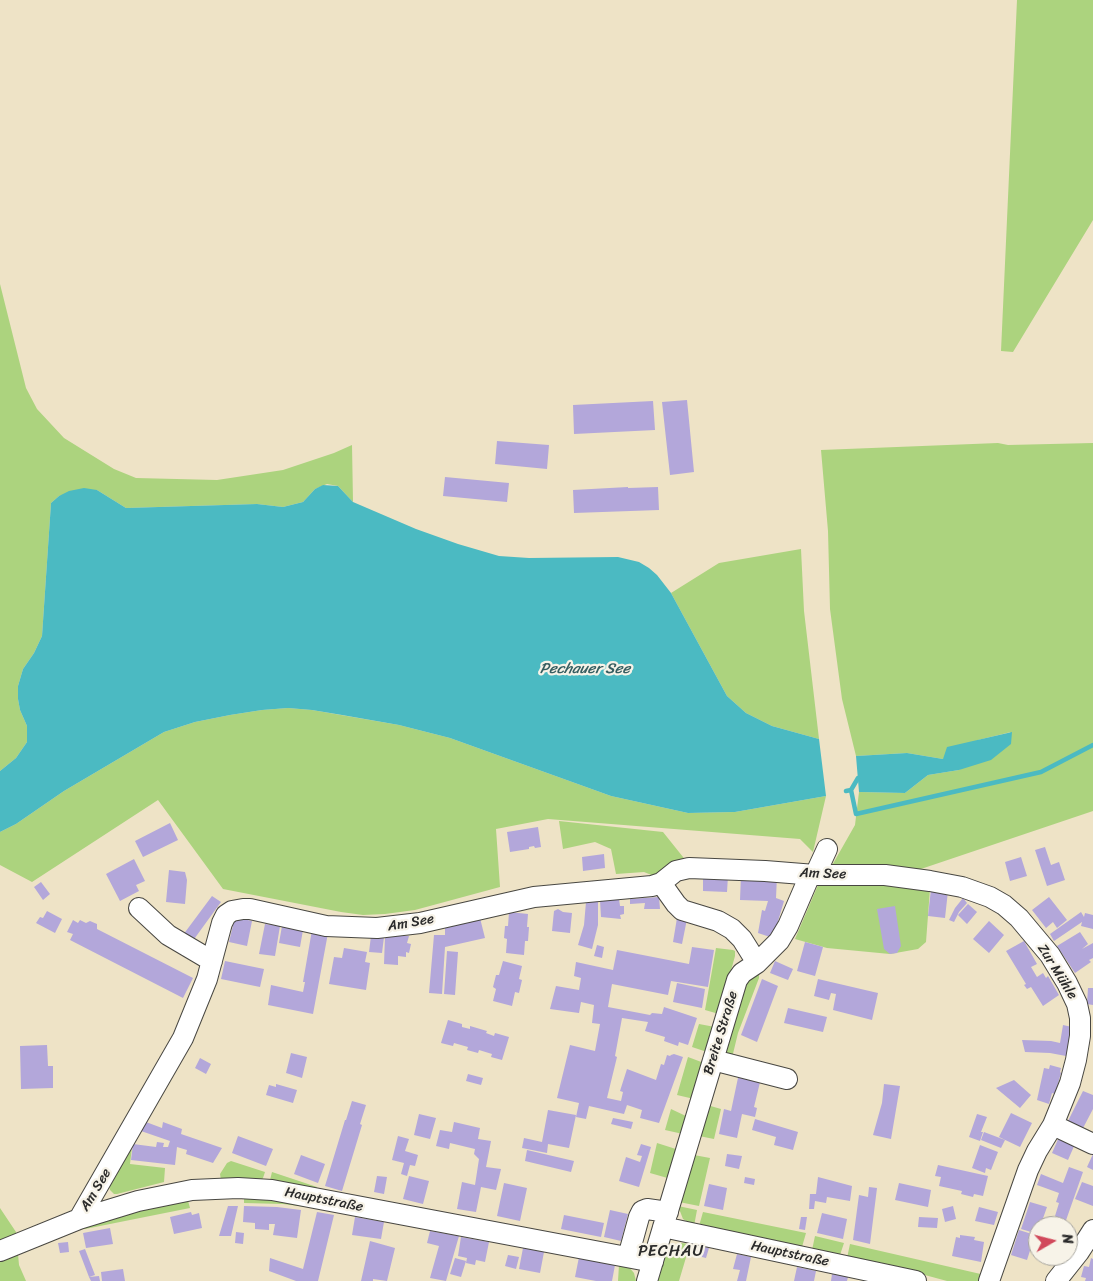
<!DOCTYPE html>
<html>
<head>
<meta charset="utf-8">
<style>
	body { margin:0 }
	#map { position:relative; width:1093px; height:1281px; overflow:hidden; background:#eee3c6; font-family:Sriracha,sans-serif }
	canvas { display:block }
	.north { position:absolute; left:1028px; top:1216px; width:50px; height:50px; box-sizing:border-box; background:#f7f3e8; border:1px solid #a5a39c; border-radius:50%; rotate:82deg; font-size:14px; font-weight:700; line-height:20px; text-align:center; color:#2b2b2b }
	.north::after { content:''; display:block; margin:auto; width:18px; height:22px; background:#d1495b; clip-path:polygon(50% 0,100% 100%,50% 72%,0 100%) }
</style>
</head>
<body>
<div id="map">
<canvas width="1093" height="1281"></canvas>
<div class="north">N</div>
</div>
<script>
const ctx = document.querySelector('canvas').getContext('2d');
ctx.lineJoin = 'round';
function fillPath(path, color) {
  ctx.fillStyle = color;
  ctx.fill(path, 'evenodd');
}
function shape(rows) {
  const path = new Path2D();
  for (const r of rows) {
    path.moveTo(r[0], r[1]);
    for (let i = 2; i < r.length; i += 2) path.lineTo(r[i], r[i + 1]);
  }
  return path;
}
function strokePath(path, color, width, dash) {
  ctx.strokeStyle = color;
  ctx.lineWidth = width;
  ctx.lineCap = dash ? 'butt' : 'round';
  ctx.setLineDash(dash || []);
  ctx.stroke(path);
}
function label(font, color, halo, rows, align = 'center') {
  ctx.font = font + ' Sriracha,sans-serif';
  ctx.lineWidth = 4.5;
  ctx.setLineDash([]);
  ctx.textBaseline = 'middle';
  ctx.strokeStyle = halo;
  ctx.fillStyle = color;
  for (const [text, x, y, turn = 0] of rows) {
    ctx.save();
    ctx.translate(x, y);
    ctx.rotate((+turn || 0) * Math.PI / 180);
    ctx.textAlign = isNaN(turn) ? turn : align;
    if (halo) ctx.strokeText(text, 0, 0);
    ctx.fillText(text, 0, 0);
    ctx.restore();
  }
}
fillPath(shape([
	[1017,0,1093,0,1093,220,1013,352,1001,351],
	[0,284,26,388,37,409,64,438,114,469,136,478,217,480,283,470,334,453,352,445,353,502,338,486,327,484,315,489,303,502,283,507,257,504,126,508,97,490,59,496,51,503,42,636,34,653,23,669,18,686,18,699,20,710,27,726,27,742,16,758,0,771],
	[998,443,1008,445,1093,443,1093,811,912,872,830,869,855,825,859,792,905,793,928,775,959,770,1011,732,978,740,943,759,907,753,856,756,842,699,830,609,828,531,821,450],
	[801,549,804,611,819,739,772,726,746,713,727,696,671,593,719,563],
	[288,708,312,710,399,725,450,738,611,796,688,813,735,812,826,796,813,852,800,839,548,819,496,829,500,887,415,910,385,914,363,915,341,912,223,889,158,800,32,882,0,865,0,832,16,824,64,791,164,732,195,722,230,715,262,710],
	[559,821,663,832,687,862,654,876,644,872,616,874,611,849,595,842,563,849],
	[863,882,930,889,926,942,918,949,890,954,827,948,795,939,818,885],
	[716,948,733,950,735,951,735,956,719,1014,705,1010],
	[755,974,759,975,759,978,738,1033,731,1062,719,1058,742,982],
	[699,1024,715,1027,707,1052,692,1047],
	[688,1057,704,1063,694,1099,677,1095],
	[707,1105,721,1109,714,1139,699,1136],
	[671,1109,688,1117,683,1134,665,1130],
	[657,1143,679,1150,671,1179,650,1173],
	[132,1147,130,1164,165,1168,164,1182,117,1194,114,1194,110,1190,109,1186],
	[694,1155,710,1158,699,1206,679,1202],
	[231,1161,265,1172,263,1178,260,1182,221,1180,220,1174,227,1163],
	[272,1172,317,1187,315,1191,270,1180],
	[244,1194,306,1203,307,1207,283,1204,244,1203],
	[187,1197,190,1208,85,1229,82,1228,126,1211],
	[678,1206,697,1210,694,1226,683,1219],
	[0,1208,16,1232,19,1265,26,1281,0,1281],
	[703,1212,806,1233,802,1247,699,1226],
	[815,1236,844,1243,840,1255,812,1250],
	[681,1243,690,1244,679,1281,654,1281,661,1255,666,1256,672,1247],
	[850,1244,985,1275,984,1281,947,1281,910,1271,847,1258],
	[619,1265,628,1266,634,1273,636,1281,618,1281]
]), '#acd37e');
fillPath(shape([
	[323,485,338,486,353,502,416,529,458,544,499,556,529,558,618,557,639,562,649,568,657,575,671,593,727,696,746,713,772,726,819,739,826,796,735,812,688,813,611,796,450,738,399,725,342,715,312,710,288,708,262,710,230,715,195,722,164,732,64,791,16,824,0,832,0,771,16,758,27,742,27,726,20,710,18,699,18,686,23,669,34,653,42,636,51,503,59,496,69,491,84,488,97,490,126,508,257,504,283,507,303,502,315,489],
	[1012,732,1011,744,991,760,959,770,928,775,905,793,859,792,856,756,907,753,943,759,947,747]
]), '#4bbac2');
strokePath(shape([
	[851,790,858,778],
	[846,791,851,790,856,814,1041,772,1093,745]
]), '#4bbac2', 4.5);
fillPath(shape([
	[687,400,694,472,670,475,662,402],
	[653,401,655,430,574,434,573,405],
	[497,441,549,445,547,469,495,464],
	[445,477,509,483,507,502,443,496],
	[628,487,628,488,658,487,659,510,574,513,573,490],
	[170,823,178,840,143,857,135,841],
	[538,827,541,847,535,848,534,846,529,847,529,849,510,852,507,832],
	[1045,847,1051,865,1059,862,1065,880,1047,886,1035,850],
	[604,854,605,868,583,871,582,857],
	[1021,857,1027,876,1010,881,1005,862],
	[134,859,145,881,136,885,139,891,120,901,106,874],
	[169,870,185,872,187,880,185,904,166,902],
	[703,875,728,876,727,892,703,891],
	[741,875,777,876,776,898,784,901,773,938,758,933,762,910,765,911,768,901,740,900],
	[41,882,50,894,43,900,34,887],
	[931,889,948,891,945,918,928,916],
	[212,896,221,902,192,942,183,935],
	[659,897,660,909,644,909,645,903,630,904,630,899],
	[1049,897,1067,920,1057,928,1053,922,1046,928,1032,910],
	[963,898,967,903,959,912,954,922,949,920,955,908],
	[619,899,620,906,624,906,624,914,620,915,621,919,601,917,600,900],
	[598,901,598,925,592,949,578,945,584,925,586,902],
	[968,904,977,912,967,924,958,915],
	[895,906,901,946,897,953,890,954,884,949,877,909],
	[558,909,563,912,572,913,570,933,552,931,554,911],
	[47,911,62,919,55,933,36,923,40,917,43,918],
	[509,912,528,914,527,927,529,927,528,941,525,941,524,955,506,953,507,939,504,938,505,926,508,926],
	[1081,912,1084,917,1085,913,1093,915,1093,929,1081,926,1082,922,1054,941,1050,934],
	[235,917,252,921,247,946,229,942],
	[480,918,485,938,445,947,442,994,429,993,434,935,445,935,445,926],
	[677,918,687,919,682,944,673,942],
	[73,920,78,923,80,920,86,923,90,921,97,924,97,929,193,978,183,998,70,940,73,934,67,932],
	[989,921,1004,935,989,953,973,939],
	[265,924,280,926,275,956,259,954],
	[282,926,303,930,300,947,279,943],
	[312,930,328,933,313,1014,268,1005,271,985,303,992,305,982,303,982],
	[1080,932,1088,944,1082,949,1093,943,1093,958,1089,960,1091,962,1075,973,1057,946],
	[371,936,384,937,382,953,369,952],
	[385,936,409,936,407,943,411,944,409,953,406,952,406,957,398,956,398,965,384,964],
	[1024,941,1037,964,1031,967,1037,977,1043,973,1046,978,1048,976,1059,995,1043,1006,1031,987,1027,989,1024,985,1026,984,1006,951],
	[805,942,823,947,815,976,797,971],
	[597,945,604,947,602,958,594,956],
	[692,947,714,950,708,987,671,981,668,995,612,984,608,1007,650,1015,652,1013,662,1014,664,1007,697,1018,688,1045,679,1042,678,1046,664,1041,665,1037,645,1031,648,1022,622,1018,615,1056,617,1057,607,1098,621,1101,623,1092,620,1091,627,1069,656,1080,661,1064,664,1065,667,1055,670,1056,671,1055,674,1054,683,1057,659,1123,640,1118,642,1110,627,1105,624,1114,589,1106,586,1119,576,1117,579,1103,557,1098,570,1045,595,1051,600,1024,592,1023,594,1005,581,1002,579,1013,550,1009,556,986,579,990,581,978,574,976,576,962,613,970,617,950,689,964],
	[344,948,367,952,365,962,370,963,366,990,329,984,334,957,342,958],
	[447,951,458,952,455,995,444,994],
	[225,961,264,969,260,987,221,979],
	[503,961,522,966,519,979,522,980,519,993,515,992,512,1006,493,1001,496,989,493,987,496,975,499,975],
	[775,961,793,969,788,980,770,973],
	[762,979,778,986,757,1042,741,1035],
	[818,979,878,993,872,1020,833,1010,836,994,831,993,829,1000,814,996],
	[677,983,705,989,702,1008,673,1002],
	[1088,988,1093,988,1093,1005,1087,1004],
	[788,1008,827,1017,823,1032,784,1023],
	[448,1020,462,1024,462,1027,470,1029,470,1026,487,1031,486,1033,494,1036,495,1033,509,1037,502,1060,491,1057,492,1054,479,1050,478,1053,467,1050,468,1047,454,1043,453,1046,441,1043],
	[1063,1025,1072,1027,1066,1056,1050,1053,1025,1052,1022,1040,1051,1041,1060,1043],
	[47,1045,48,1066,53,1066,53,1088,21,1089,20,1046],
	[291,1053,307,1057,302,1078,286,1073],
	[200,1058,211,1064,206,1074,195,1068],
	[1050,1065,1061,1068,1060,1072,1061,1073,1055,1094,1052,1093,1049,1104,1037,1100,1044,1068,1049,1069],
	[739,1073,761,1078,754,1107,757,1108,755,1117,742,1114,737,1138,719,1134,724,1109,731,1111],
	[468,1074,483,1078,481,1085,466,1081],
	[1014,1080,1031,1095,1020,1108,996,1088],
	[276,1084,297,1090,293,1103,266,1095,269,1085,276,1087],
	[884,1084,900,1086,891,1139,873,1135,882,1103],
	[1083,1091,1093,1095,1093,1109,1082,1130,1067,1123],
	[352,1101,366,1105,360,1124,362,1125,342,1191,325,1186,345,1120,346,1120],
	[548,1110,576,1115,569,1148,548,1144,547,1153,522,1148,524,1138,542,1142],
	[1011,1113,1032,1123,1020,1147,999,1137],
	[419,1114,436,1118,430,1139,414,1135],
	[977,1114,987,1117,981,1132,983,1132,980,1141,969,1137],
	[613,1118,633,1122,631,1129,611,1124],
	[755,1119,798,1132,793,1150,774,1145,776,1137,752,1130],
	[146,1122,162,1128,163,1122,182,1129,181,1134,222,1148,213,1163,186,1154,187,1150,177,1147,175,1165,131,1160,133,1144,156,1147,157,1142,164,1143,163,1147,168,1147,170,1141,141,1131],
	[454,1122,480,1128,478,1139,491,1141,486,1167,501,1169,496,1190,481,1187,476,1212,457,1209,462,1182,475,1185,479,1159,474,1154,475,1149,450,1143,449,1149,436,1146,440,1130,452,1132],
	[984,1132,1005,1140,1001,1148,981,1140],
	[238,1136,273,1149,266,1166,232,1153],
	[398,1136,409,1139,405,1151,418,1155,415,1166,410,1165,407,1176,401,1174,404,1163,392,1160],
	[1059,1137,1075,1144,1068,1160,1052,1153],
	[641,1144,651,1147,639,1187,619,1181,626,1157,640,1162,642,1156,637,1155],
	[980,1145,998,1152,991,1170,986,1168,985,1173,972,1168],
	[527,1150,574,1161,571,1172,525,1161],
	[727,1154,742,1156,739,1169,725,1166],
	[1093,1154,1093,1170,1087,1167],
	[301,1155,325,1164,318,1183,294,1174],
	[938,1165,988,1176,983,1196,974,1194,973,1197,961,1194,962,1191,939,1186,941,1177,935,1176],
	[1069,1167,1083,1172,1064,1226,1057,1226,1059,1218,1055,1216,1059,1203,1056,1202,1059,1193,1037,1185,1041,1174,1063,1183],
	[377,1176,387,1177,384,1194,374,1192],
	[409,1176,429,1181,423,1204,403,1199],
	[745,1177,755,1179,754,1185,744,1183],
	[818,1177,852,1186,850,1201,827,1197,826,1203,815,1201,814,1209,809,1209,810,1194,816,1194],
	[1082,1182,1093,1186,1093,1206,1075,1199],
	[504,1183,527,1188,520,1221,497,1216],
	[899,1183,931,1190,928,1207,895,1200],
	[709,1184,727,1188,723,1210,704,1206],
	[869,1187,877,1188,870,1244,853,1240,859,1195,868,1197],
	[1030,1202,1047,1207,1041,1224,1045,1226,1038,1226,1038,1234,1021,1229],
	[228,1206,238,1206,231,1236,219,1236],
	[244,1206,277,1207,301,1210,297,1238,273,1235,275,1224,269,1224,269,1230,255,1229,255,1223,243,1222],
	[953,1206,956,1219,945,1222,942,1209],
	[979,1207,998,1212,994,1225,975,1221],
	[610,1210,628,1214,621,1241,604,1237],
	[191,1212,192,1215,199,1213,202,1228,174,1234,170,1217],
	[317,1212,334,1215,318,1281,296,1281,269,1271,270,1258,303,1269],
	[822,1213,847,1219,843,1239,817,1233],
	[564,1215,604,1223,601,1237,561,1229],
	[355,1217,384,1222,381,1239,352,1235],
	[801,1217,807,1217,805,1230,799,1229],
	[919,1217,938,1218,937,1228,918,1227],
	[110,1228,113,1244,86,1248,83,1233],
	[1019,1230,1035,1235,1027,1260,1011,1255],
	[430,1231,459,1236,446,1281,430,1278,439,1246,427,1243],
	[236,1232,244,1233,243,1244,235,1243],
	[960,1235,975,1237,974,1240,984,1242,981,1262,952,1256,956,1237,960,1238],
	[461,1237,489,1242,485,1262,476,1260,475,1265,466,1263,467,1258,458,1256],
	[370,1241,395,1248,387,1281,373,1279,373,1281,361,1281],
	[68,1242,69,1252,60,1253,58,1243],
	[696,1245,709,1248,706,1258,694,1255],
	[523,1248,544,1252,540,1273,519,1269],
	[85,1249,95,1275,89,1277,79,1251],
	[737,1254,751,1257,746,1281,737,1281,740,1270,733,1269],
	[508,1255,519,1257,516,1269,505,1266],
	[1057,1256,1068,1256,1064,1266,1055,1262],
	[579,1257,615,1265,612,1281,596,1281,575,1277],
	[455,1258,466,1261,461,1277,450,1274],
	[1091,1258,1093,1259,1093,1281,1085,1281,1086,1278,1081,1277,1084,1266,1089,1267],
	[797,1267,816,1271,814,1281,794,1281],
	[123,1269,125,1281,102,1281,101,1272],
	[832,1274,848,1277,847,1281,831,1281],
	[99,1276,100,1281,91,1281,89,1277]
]), '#b3a7da');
const minor = shape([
	[815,875,827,849],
	[661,883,676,904,682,910,718,921,732,929,742,939,757,963],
	[139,908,168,935,212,961],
	[713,1060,787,1079],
	[1053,1125,1093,1144],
	[79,1219,183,1038,207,979,222,923,226,915,232,911,243,909,250,909,326,926,377,928,420,923,534,897,652,886,661,883,676,871,689,868,765,871,815,875,885,875,930,881,962,887,990,897,1004,905,1019,918,1050,955,1067,983,1077,1004,1080,1018,1080,1036,1076,1060,1070,1083,1053,1125,1037,1151,1028,1170,989,1281],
	[663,1227,916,1281],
	[0,1251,79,1219,138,1201,192,1190,238,1188,272,1190,653,1262],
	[628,1257,639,1217,642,1211,647,1209,668,1212],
	[647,1281,737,980,742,973,757,963,779,941,788,926,810,875],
	[1056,1281,1079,1252,1093,1230]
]);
strokePath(minor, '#484742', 22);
strokePath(minor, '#fff', 20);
label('14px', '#2b2b2b', '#f7f3e8', [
	["Am See",823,874,2],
	["Am See",411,923,-10],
	["Zur Mühle",1057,972,58],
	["Breite Straße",721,1033,-73],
	["Am See",96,1190,-59],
	["Hauptstraße",324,1200,11],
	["Hauptstraße",790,1254,12]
]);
label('italic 15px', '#365d60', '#f7f3e8', [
	["Pechauer See",585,669]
]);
ctx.letterSpacing = '1px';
label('16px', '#2b2b2b', '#f7f3e8', [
	["PECHAU",671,1252]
]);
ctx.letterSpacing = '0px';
</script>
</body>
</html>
